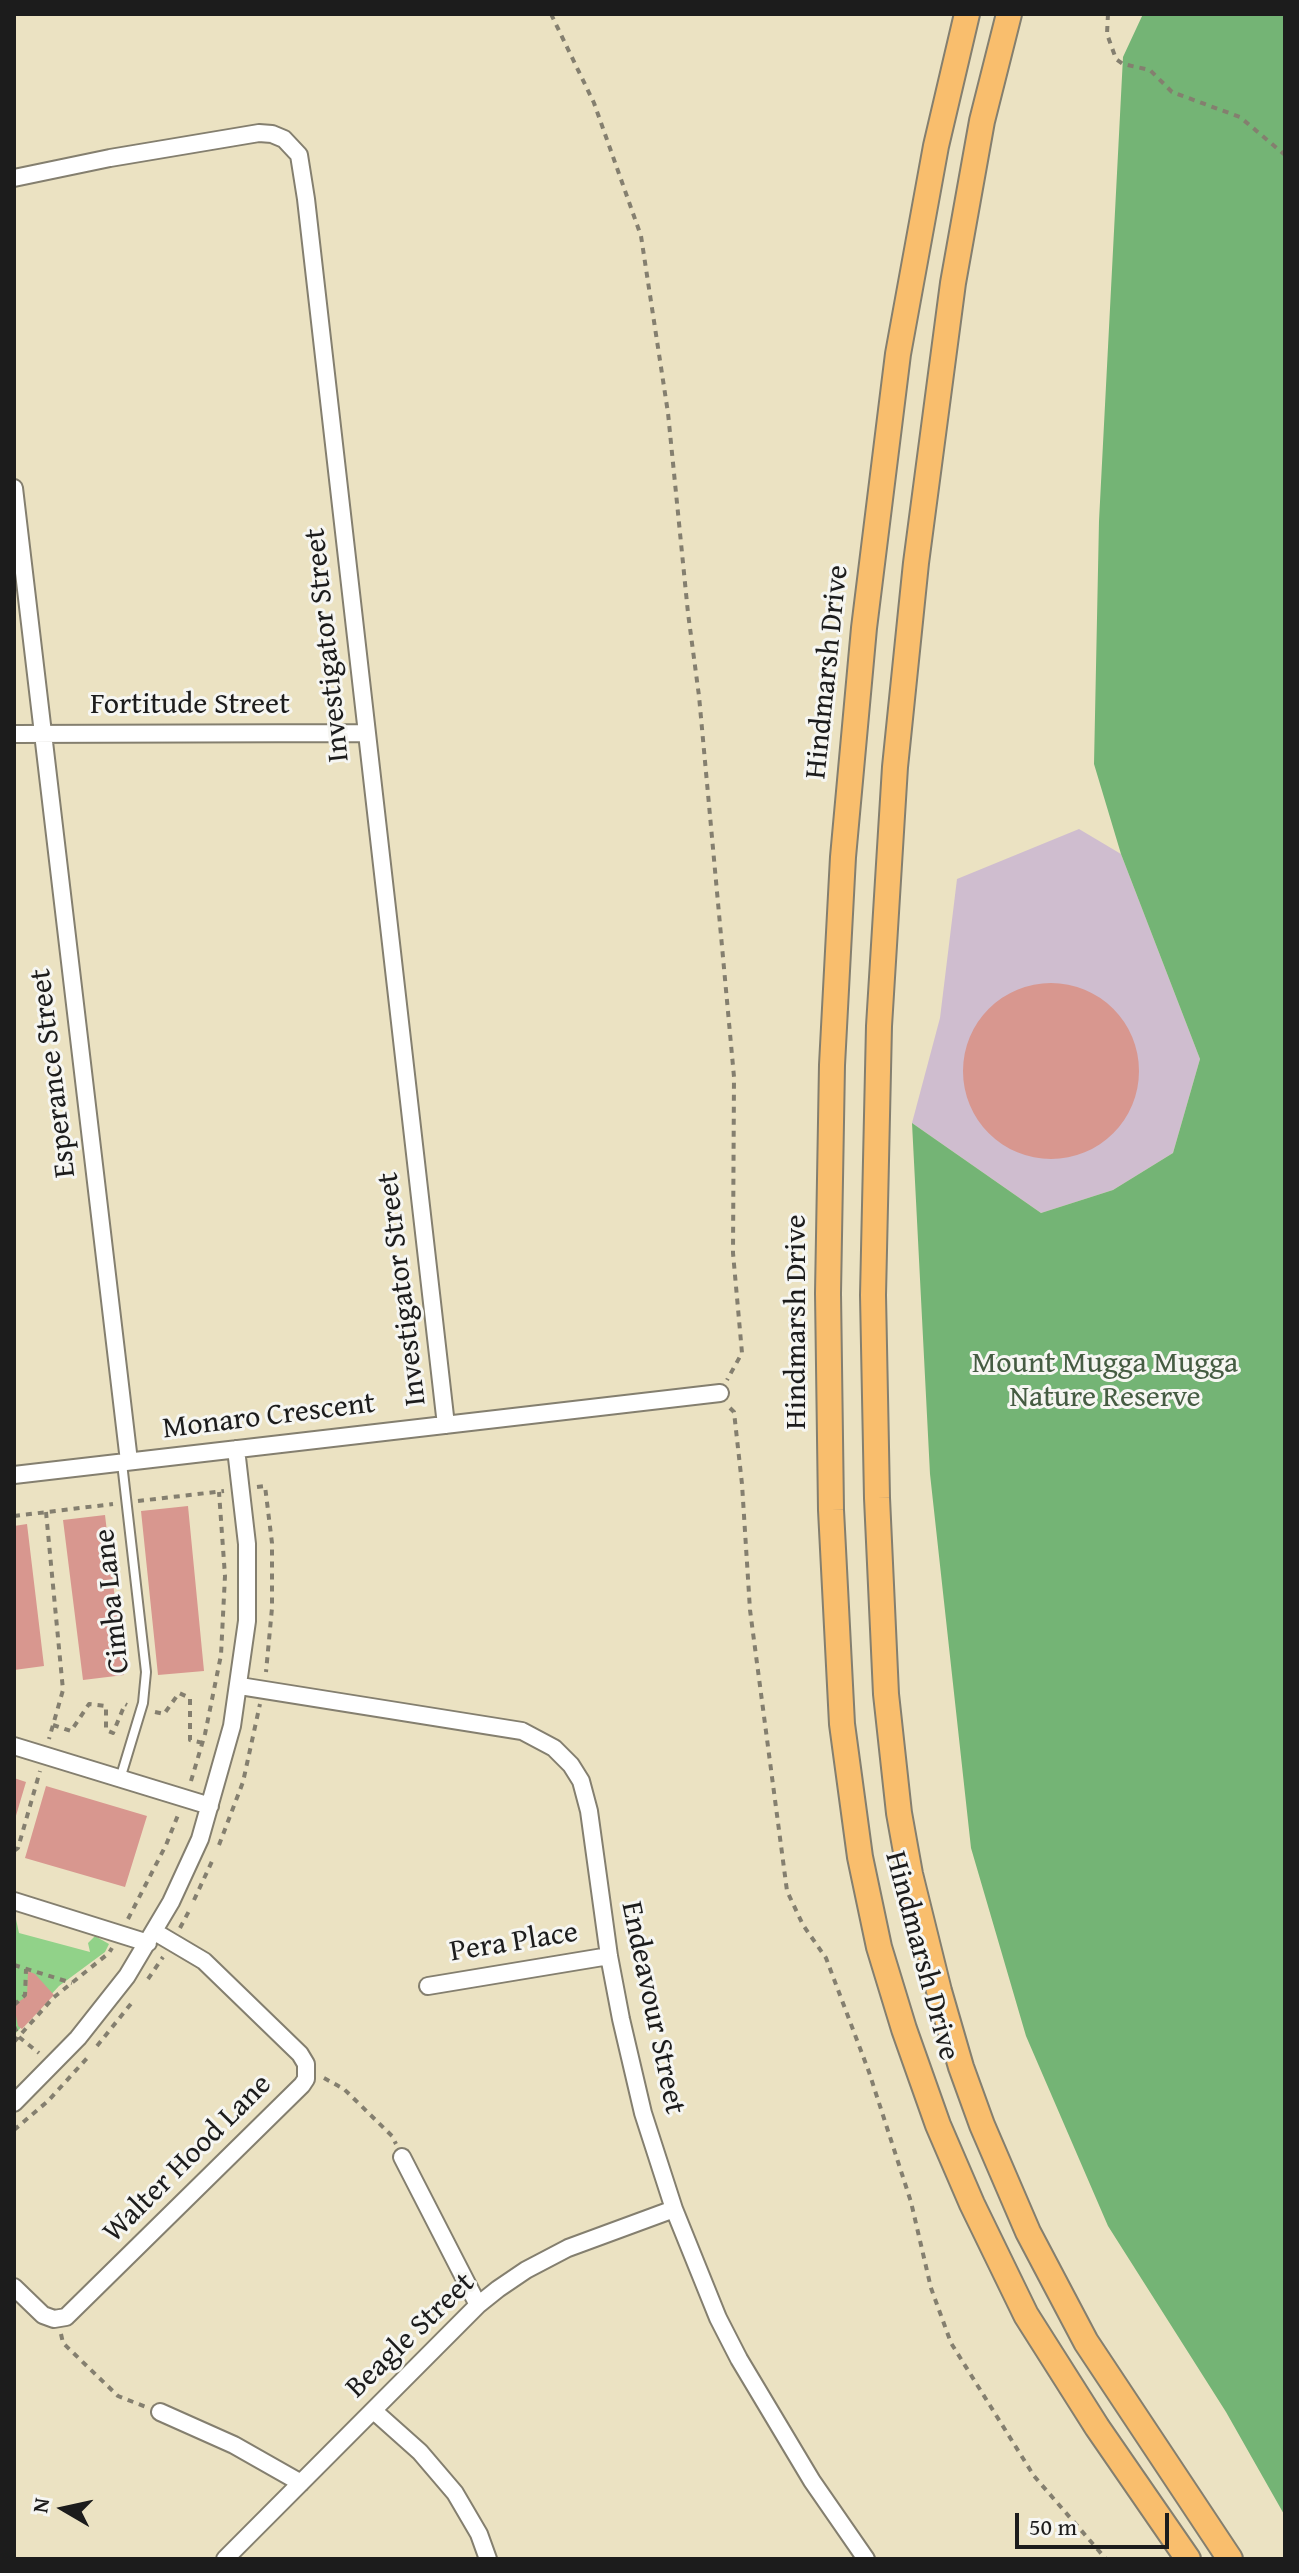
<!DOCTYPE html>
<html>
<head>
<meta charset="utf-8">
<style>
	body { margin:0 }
	#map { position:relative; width:1299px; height:2573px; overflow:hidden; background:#ebe2c2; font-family:"Gentium Book Plus",serif }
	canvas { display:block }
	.frame { position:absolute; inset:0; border:16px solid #1c1c1c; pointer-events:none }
	.north { position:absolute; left:24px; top:2469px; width:80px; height:80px; -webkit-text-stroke:6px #f6f6f2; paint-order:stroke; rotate:279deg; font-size:22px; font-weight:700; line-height:32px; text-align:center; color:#1c1c1c }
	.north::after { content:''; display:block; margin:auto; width:28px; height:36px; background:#1c1c1c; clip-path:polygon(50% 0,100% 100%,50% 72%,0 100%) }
	.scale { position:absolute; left:1015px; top:2513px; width:154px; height:36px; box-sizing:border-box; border:4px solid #1c1c1c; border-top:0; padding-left:10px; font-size:24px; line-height:28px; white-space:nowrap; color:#1c1c1c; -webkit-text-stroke:6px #f6f6f2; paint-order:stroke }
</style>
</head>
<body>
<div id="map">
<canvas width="1299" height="2573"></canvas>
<div class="frame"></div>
<div class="north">N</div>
<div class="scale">50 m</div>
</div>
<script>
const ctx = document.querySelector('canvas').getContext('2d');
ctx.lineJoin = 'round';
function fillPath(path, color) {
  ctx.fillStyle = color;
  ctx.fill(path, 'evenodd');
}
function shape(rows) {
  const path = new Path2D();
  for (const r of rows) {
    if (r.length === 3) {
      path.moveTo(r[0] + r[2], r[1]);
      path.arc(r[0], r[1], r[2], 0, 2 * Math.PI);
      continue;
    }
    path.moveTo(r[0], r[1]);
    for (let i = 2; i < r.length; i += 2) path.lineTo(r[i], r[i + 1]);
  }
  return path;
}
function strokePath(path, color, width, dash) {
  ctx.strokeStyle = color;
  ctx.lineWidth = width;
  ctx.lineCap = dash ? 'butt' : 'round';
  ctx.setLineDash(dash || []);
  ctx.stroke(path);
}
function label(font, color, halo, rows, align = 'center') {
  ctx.font = font + ' "Gentium Book Plus",serif';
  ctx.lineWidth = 6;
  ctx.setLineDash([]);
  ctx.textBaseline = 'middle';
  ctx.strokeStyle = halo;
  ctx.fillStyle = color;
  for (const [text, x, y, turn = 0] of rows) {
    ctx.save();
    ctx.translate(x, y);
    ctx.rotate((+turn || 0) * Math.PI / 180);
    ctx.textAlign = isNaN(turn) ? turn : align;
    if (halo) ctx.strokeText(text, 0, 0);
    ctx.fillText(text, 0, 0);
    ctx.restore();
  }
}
fillPath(shape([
	[1079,829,1121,854,1200,1059,1173,1153,1113,1190,1041,1213,912,1123,940,1018,957,879]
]), '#cfbdcf');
fillPath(shape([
	[14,1910,19,1933,90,1952,88,1943,95,1936,109,1944,105,1952,59,1986,14,2035]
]), '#91d289');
fillPath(shape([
	[1143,14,1285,14,1285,2516,1226,2412,1108,2226,1026,2036,971,1848,930,1474,912,1123,1041,1213,1113,1190,1173,1153,1200,1059,1121,854,1094,764,1099,521,1123,57]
]), '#74b475');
fillPath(shape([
	[1051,1071,88],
	[188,1506,204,1671,158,1675,141,1511],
	[105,1515,124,1675,83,1680,63,1520],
	[27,1524,44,1666,14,1670,14,1526],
	[14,1778,26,1782,15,1819,14,1819],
	[46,1786,147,1816,125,1887,25,1858],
	[28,1971,35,1974,54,1995,22,2029,18,2026,14,2005,27,1996]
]), '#d8978f');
const lane = shape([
	[120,1779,143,1703,146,1672,122,1463]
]);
const street = shape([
	[14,178,110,158,259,133,272,134,284,139,299,155,306,199,446,1425],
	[14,488,129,1461],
	[14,734,366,733],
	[14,1475,720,1393],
	[240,1686,522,1731,554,1748,571,1765,581,1781,589,1811,609,1956,621,2019,643,2113,674,2209,718,2318,739,2359,812,2481,866,2559],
	[14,1746,210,1806],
	[14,1901,148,1943],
	[428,1986,609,1956],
	[14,2103,78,2038,127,1976,171,1902,200,1839,232,1726,247,1621,247,1544,236,1449],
	[402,2157,478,2305],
	[14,2287,43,2315,54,2319,66,2317,302,2085,306,2079,306,2064,300,2054,204,1961,155,1932],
	[374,2411,420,2452,455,2493,479,2534,488,2559],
	[160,2412,234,2445,301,2483],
	[225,2559,478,2305,498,2289,526,2270,568,2248,674,2209]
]);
const primary = shape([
	[967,14,936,146,898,354,864,628,843,857,832,1065,828,1293,831,1510,842,1724,860,1857,879,1947,904,2029,938,2125,972,2204,1026,2315,1097,2427,1188,2559],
	[1009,14,982,121,953,283,916,563,895,767,879,1026,873,1295,877,1498,886,1694,899,1813,910,1874,939,1991,961,2067,982,2125,1028,2232,1086,2342,1230,2559]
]);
strokePath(lane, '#847f6f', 12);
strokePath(street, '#847f6f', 20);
strokePath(primary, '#847f6f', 28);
strokePath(shape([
	[551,14,594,103,641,236,668,413,688,613,699,696,734,1077,733,1253,742,1353,727,1380],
	[1108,14,1107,34,1116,59,1123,64,1150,70,1172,92,1240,117,1285,155],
	[730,1408,734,1412,742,1484,750,1610,787,1891,803,1925,826,1958,869,2072,911,2202,931,2288,951,2343,1034,2476,1106,2559],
	[257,1487,265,1486,272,1543,272,1608,266,1672],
	[138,1501,224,1491],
	[46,1512,63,1690,49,1739],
	[14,1516,113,1504],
	[155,1712,164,1714,179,1693,190,1698,190,1740,203,1743],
	[53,1725,71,1731,89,1704,106,1706,106,1730,113,1733,125,1704,127,1705],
	[191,1781,205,1734,221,1655,225,1576,219,1492],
	[219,1845,243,1782,260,1704],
	[14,1851,18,1848,40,1771],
	[194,1900,214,1857],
	[128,1919,166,1845,178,1815],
	[180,1928,189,1911],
	[14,1965,72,1983],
	[148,1979,163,1957],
	[14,2005,25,1995,26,1969],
	[14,2026,19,2037,39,2053],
	[14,2042,53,1998,109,1953,112,1948],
	[97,2046,134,2000],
	[324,2078,344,2089,392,2136,396,2144],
	[14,2130,48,2101,89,2056],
	[61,2334,63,2343,118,2396,146,2407]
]), '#847f6f', 4, [6, 6]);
strokePath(lane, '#fff', 8);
strokePath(street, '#fff', 16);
strokePath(primary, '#f9be6d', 24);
label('30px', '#1c1c1c', '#f6f6f2', [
	["Investigator Street",328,645,-96],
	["Hindmarsh Drive",828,672,-84],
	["Fortitude Street",190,705],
	["Esperance Street",54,1073,-97],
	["Investigator Street",403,1289,-97],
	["Hindmarsh Drive",797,1322,-90],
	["Monaro Crescent",269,1417,-7],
	["Cimba Lane",113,1601,-96],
	["Pera Place",514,1943,-9],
	["Hindmarsh Drive",921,1956,75],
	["Endeavour Street",652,2008,78],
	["Walter Hood Lane",188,2159,-45],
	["Beagle Street",411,2336,-44]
]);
label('30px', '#455c42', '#f6f6f2', [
	["Mount Mugga Mugga",1105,1364],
	["Nature Reserve",1105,1398]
]);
</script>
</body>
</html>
